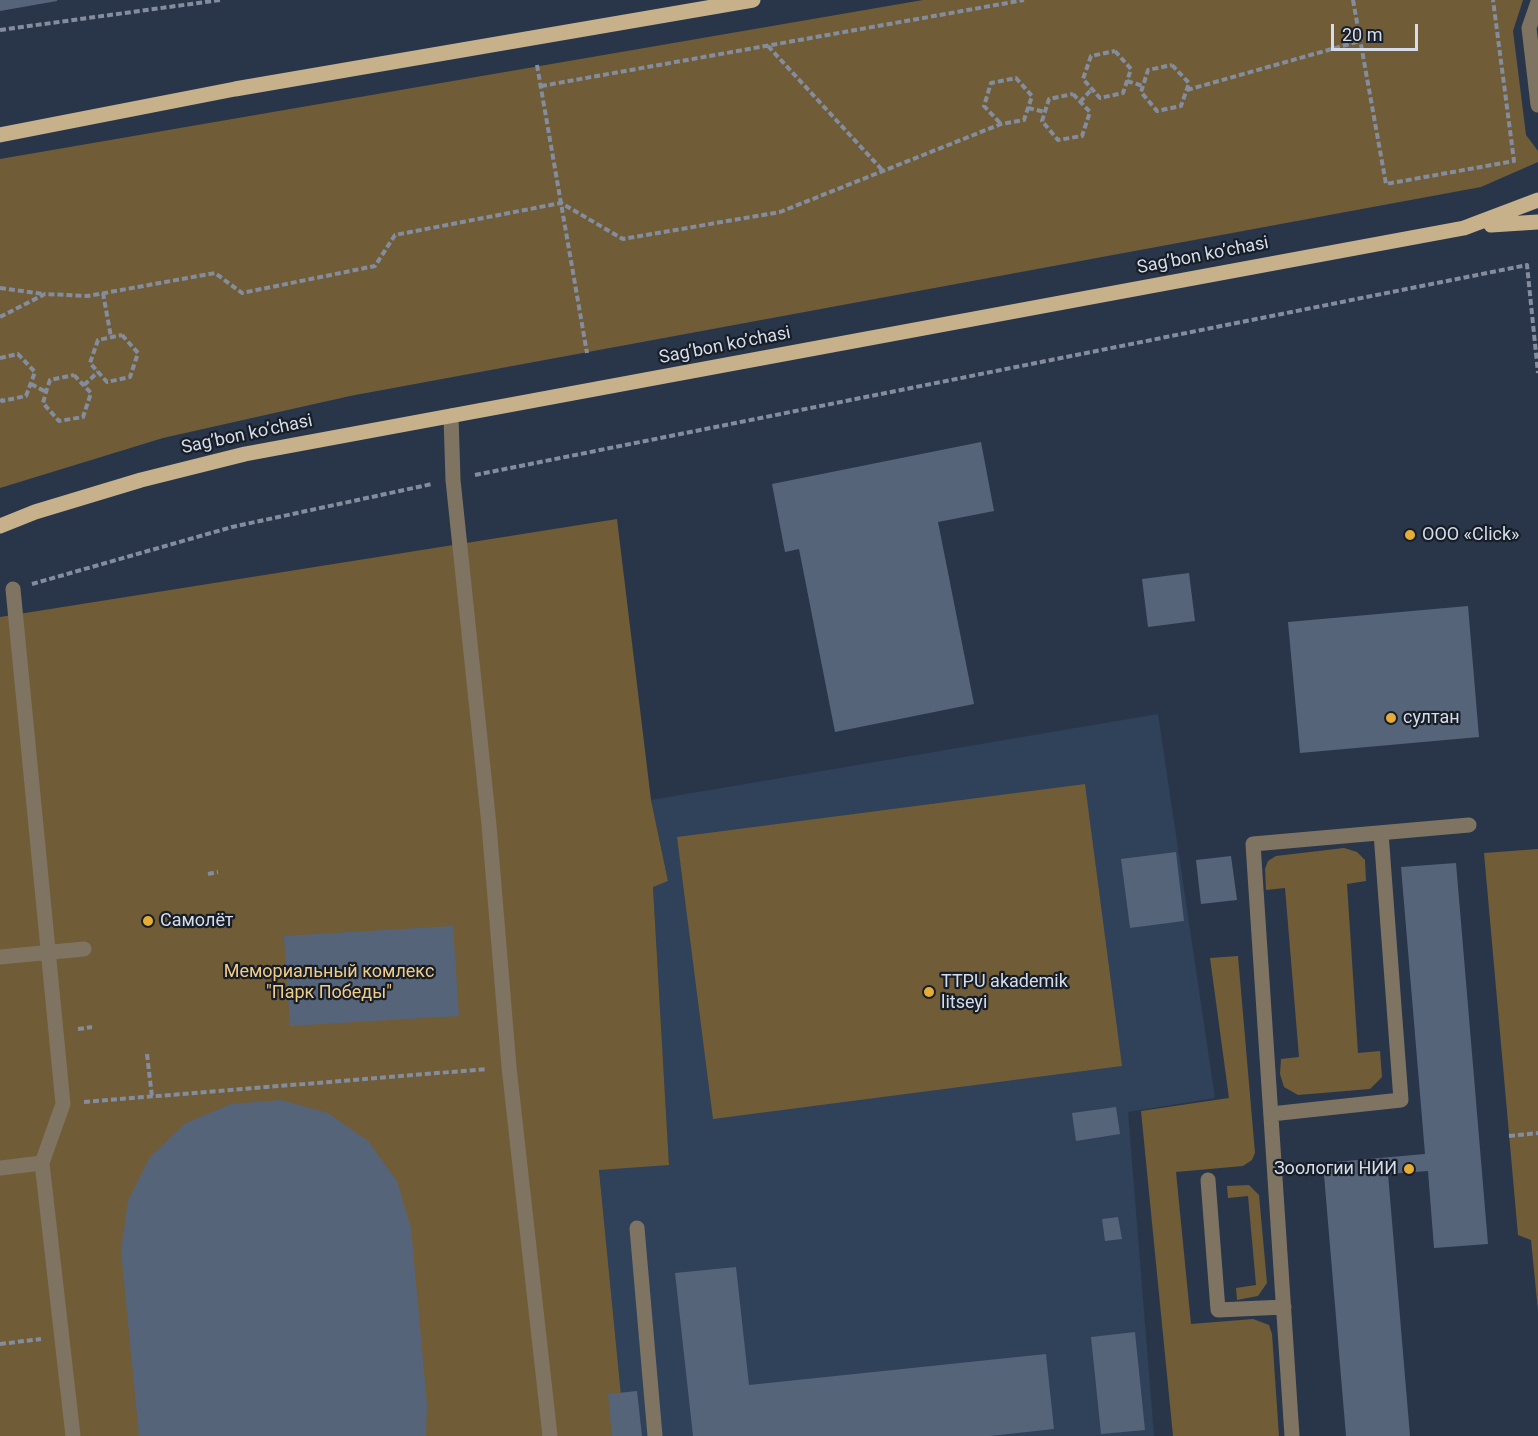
<!DOCTYPE html>
<html>
<head>
<meta charset="utf-8">
<style>
	body { margin:0 }
	#map { position:relative; width:1538px; height:1436px; overflow:hidden; background:#29364a; font-family:Roboto,sans-serif }
	canvas { display:block }
	.scale { position:absolute; left:1331px; top:24px; width:87px; height:27px; box-sizing:border-box; border:3px solid #d5ddea; border-top:0; padding-left:8px; font-size:18px; line-height:21px; white-space:nowrap; color:#d5ddea; -webkit-text-stroke:4px #181e27; paint-order:stroke }
</style>
</head>
<body>
<div id="map">
<canvas width="1538" height="1436"></canvas>
<div class="scale">20 m</div>
</div>
<script>
const ctx = document.querySelector('canvas').getContext('2d');
ctx.lineJoin = 'round';
function fillPath(path, color) {
  ctx.fillStyle = color;
  ctx.fill(path, 'evenodd');
}
function shape(rows) {
  const path = new Path2D();
  for (const r of rows) {
    path.moveTo(r[0], r[1]);
    for (let i = 2; i < r.length; i += 2) path.lineTo(r[i], r[i + 1]);
  }
  return path;
}
function strokePath(path, color, width, dash) {
  ctx.strokeStyle = color;
  ctx.lineWidth = width;
  ctx.lineCap = dash ? 'butt' : 'round';
  ctx.setLineDash(dash || []);
  ctx.stroke(path);
}
function label(font, color, halo, rows, align = 'center') {
  ctx.font = font + ' Roboto,sans-serif';
  ctx.lineWidth = 4.5;
  ctx.setLineDash([]);
  ctx.textBaseline = 'middle';
  ctx.strokeStyle = halo;
  ctx.fillStyle = color;
  for (const [text, x, y, turn = 0] of rows) {
    ctx.save();
    ctx.translate(x, y);
    ctx.rotate((+turn || 0) * Math.PI / 180);
    ctx.textAlign = isNaN(turn) ? turn : align;
    if (halo) ctx.strokeText(text, 0, 0);
    ctx.fillText(text, 0, 0);
    ctx.restore();
  }
}
fillPath(shape([
	[1158,714,1215,1098,1128,1112,1154,1436,625,1436,599,1169,669,1164,653,886,668,881,651,800]
]), '#30415a');
fillPath(shape([
	[923,0,1523,0,1513,31,1526,135,1538,151,1538,162,1481,187,350,396,163,438,0,488,0,159],
	[617,519,651,800,668,881,653,887,669,1165,599,1170,625,1436,0,1436,0,617],
	[1085,784,1122,1066,713,1119,677,837],
	[1344,848,1357,852,1365,860,1366,881,1347,884,1358,1053,1380,1051,1382,1077,1370,1089,1298,1095,1284,1087,1280,1074,1281,1059,1299,1057,1285,888,1266,890,1265,869,1268,861,1276,856],
	[1538,849,1538,1311,1531,1240,1518,1235,1484,853],
	[1238,956,1255,1153,1252,1160,1243,1166,1176,1172,1191,1324,1253,1319,1269,1325,1272,1334,1279,1436,1173,1436,1141,1111,1229,1098,1210,958],
	[1249,1185,1259,1195,1267,1283,1258,1296,1237,1300,1236,1288,1256,1285,1248,1196,1228,1198,1227,1186]
]), '#705c37');
fillPath(shape([
	[0,0,57,0,57,1,0,11],
	[981,442,994,511,938,522,974,704,835,732,799,549,785,552,772,484],
	[1189,573,1195,621,1148,627,1142,579],
	[1468,606,1479,737,1300,753,1288,622],
	[1176,852,1184,921,1130,928,1121,859],
	[1231,856,1237,900,1201,904,1196,860],
	[1456,863,1488,1244,1434,1248,1428,1171,1388,1174,1410,1436,1346,1436,1323,1163,1425,1154,1401,867],
	[453,926,459,1016,290,1026,284,936],
	[281,1100,328,1113,368,1141,397,1181,411,1228,427,1404,426,1436,139,1436,121,1250,128,1201,150,1157,186,1123,231,1104],
	[1116,1107,1120,1134,1076,1141,1072,1113],
	[1118,1217,1122,1239,1105,1241,1102,1219],
	[736,1267,749,1385,1046,1354,1054,1429,990,1436,693,1436,675,1273],
	[1135,1332,1145,1430,1101,1434,1091,1337],
	[637,1391,642,1436,612,1436,608,1394]
]), '#56647a');
strokePath(shape([
	[1353,0,1386,184,1514,161,1493,0],
	[0,30,220,0],
	[768,46,884,172],
	[1115,51,1131,69,1123,93,1100,98,1083,79,1091,56,1115,51],
	[537,65,587,353],
	[1172,65,1189,83,1181,106,1157,111,1141,92,1148,70,1172,65],
	[1127,81,1143,86],
	[541,86,1024,0],
	[1187,90,1360,41],
	[1073,94,1090,112,1082,136,1058,140,1042,121,1049,99,1073,94],
	[1080,102,1092,89],
	[1028,108,1045,112],
	[0,288,44,294],
	[103,293,111,337],
	[0,317,45,294,88,296,215,273,242,293,375,266,395,235,561,203,623,239,780,212,1001,124,1024,120,1032,96,1016,78,991,83,984,106,1001,124],
	[122,335,138,353,130,377,107,382,90,363,98,340,122,335],
	[0,358,18,354,35,372,26,396,2,401,0,398],
	[74,375,91,393,83,417,59,421,43,403,46,392,50,380,74,375],
	[31,384,46,392],
	[84,385,98,372],
	[475,475,1527,265,1538,373],
	[32,584,232,527,432,484],
	[208,874,218,872],
	[78,1029,92,1027],
	[147,1054,152,1097],
	[84,1102,487,1069],
	[1509,1136,1538,1133],
	[0,1344,41,1339]
]), '#838d9e', 4, [6, 3]);
strokePath(shape([
	[1538,2,1529,28,1538,105],
	[451,416,453,480,489,825,509,1067,550,1436],
	[13,589,63,1104,42,1163,73,1436],
	[0,957,84,949],
	[1271,1114,1401,1100,1381,833],
	[0,1168,42,1163],
	[1208,1180,1218,1310,1284,1307],
	[637,1228,655,1436],
	[1292,1436,1253,844,1469,825]
]), '#7f7462', 15);
strokePath(shape([
	[0,135,235,89,753,0],
	[1491,225,1538,222],
	[0,526,35,512,141,480,245,454,1464,228,1538,200]
]), '#c7b18b', 15);
for (const [x, y, r, color] of [
	[1410,535,6,"#e6ad36"],
	[1391,718,6,"#e6ad36"],
	[148,921,6,"#e6ad36"],
	[929,992,6,"#e6ad36"],
	[1409,1169,6,"#e6ad36"]
]) {
  const dot = new Path2D();
  dot.arc(x, y, r, 0, 2 * Math.PI);
  ctx.fillStyle = color;
  ctx.fill(dot);
  strokePath(dot, '#181e27', 2);
}
label('18px', '#d5ddea', '#181e27', [
	["Sag’bon ko’chasi",1203,256,-11],
	["Sag’bon ko’chasi",725,346,-11],
	["Sag’bon ko’chasi",247,435,-12]
]);
label('18px', '#d5ddea', '#181e27', [
	["OOO «Click»",1422,535],
	["султан",1403,718],
	["Самолёт",160,921],
	["TTPU akademik",941,982],
	["litseyi",941,1003],
	["Зоологии НИИ",1397,1169,"right"]
], 'left');
label('18px', '#f2cc87', '#181e27', [
	["Мемориальный комлекс",329,972],
	["\"Парк Победы\"",329,993]
]);
</script>
</body>
</html>
